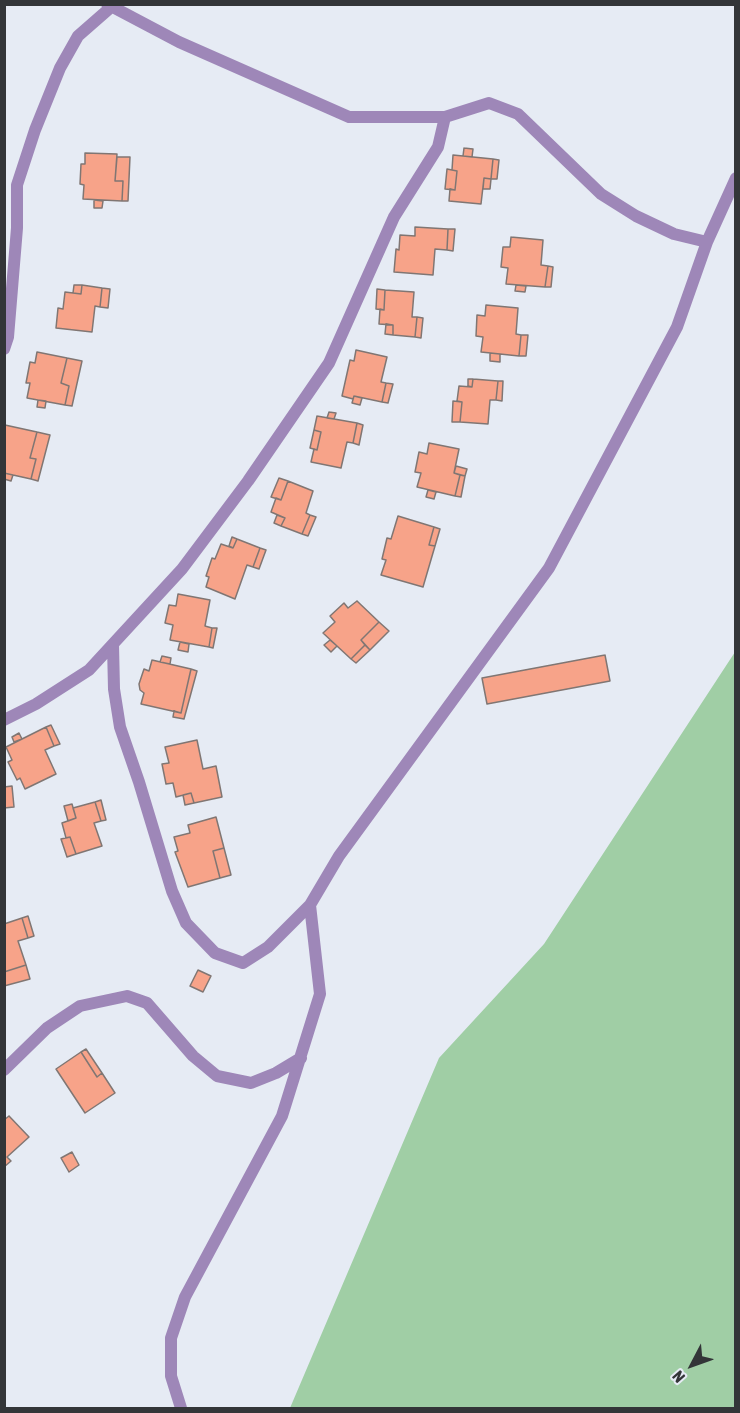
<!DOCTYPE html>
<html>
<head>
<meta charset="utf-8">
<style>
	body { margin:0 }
	#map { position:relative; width:740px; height:1413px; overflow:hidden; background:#e6ebf4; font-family:"Asap Condensed",sans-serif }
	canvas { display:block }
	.frame { position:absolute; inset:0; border:6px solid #333538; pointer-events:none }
	.north { position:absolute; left:662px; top:1335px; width:60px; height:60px; -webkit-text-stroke:4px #e6ebf4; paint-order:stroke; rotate:229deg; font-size:16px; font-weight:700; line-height:24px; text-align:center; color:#333538 }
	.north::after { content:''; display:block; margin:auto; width:21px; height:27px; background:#333538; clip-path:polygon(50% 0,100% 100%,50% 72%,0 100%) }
</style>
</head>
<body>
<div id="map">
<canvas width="740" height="1413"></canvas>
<div class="frame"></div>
<div class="north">N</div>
</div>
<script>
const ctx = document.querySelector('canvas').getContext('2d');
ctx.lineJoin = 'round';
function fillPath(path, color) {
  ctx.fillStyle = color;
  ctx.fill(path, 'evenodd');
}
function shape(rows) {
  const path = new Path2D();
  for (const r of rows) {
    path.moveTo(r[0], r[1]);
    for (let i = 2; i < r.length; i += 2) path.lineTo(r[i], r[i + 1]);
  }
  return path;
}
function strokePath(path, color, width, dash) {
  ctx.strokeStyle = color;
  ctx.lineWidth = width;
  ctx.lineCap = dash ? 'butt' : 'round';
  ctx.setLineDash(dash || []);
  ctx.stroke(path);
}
fillPath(shape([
	[735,652,735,1408,290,1408,439,1058,544,944]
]), '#a0cea5');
const building = shape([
	[464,148,473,149,472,157,463,156,464,148],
	[85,153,117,154,115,181,123,181,122,201,83,199,84,185,80,184,81,164,85,164,85,153],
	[453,155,493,159,491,179,484,178,481,204,449,201,450,189,455,190,457,171,452,170,453,155],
	[117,157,130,157,128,201,122,201,123,181,115,181,117,157],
	[493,159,499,160,497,179,491,179,493,159],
	[447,169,457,171,455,190,445,189,447,169],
	[484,178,491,179,490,189,483,189,484,178],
	[94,200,103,201,102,208,94,208,94,200],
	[415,227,448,229,447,250,435,249,433,275,394,272,396,249,399,250,400,235,415,236,415,227],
	[448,229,455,229,453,251,447,250,448,229],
	[511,237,543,240,541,265,548,266,545,287,506,284,508,268,501,267,503,247,510,247,511,237],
	[548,266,553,267,551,287,545,287,548,266],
	[74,285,82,285,81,294,73,293,74,285],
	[82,285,102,288,100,307,95,306,92,332,56,328,58,308,63,309,65,292,81,294,82,285],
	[516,285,526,286,525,292,515,291,516,285],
	[102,288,110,289,108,308,100,307,102,288],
	[377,289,385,290,384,310,376,309,377,289],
	[385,290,414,292,412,317,417,317,415,337,393,335,393,325,379,324,380,309,384,310,385,290],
	[486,305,518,308,516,334,521,335,519,356,481,352,483,337,476,336,477,315,485,316,486,305],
	[417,317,423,318,421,338,415,337,417,317],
	[386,324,393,325,393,335,385,334,386,324],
	[521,335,528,335,526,356,519,356,521,335],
	[356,350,387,357,381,382,386,383,382,402,354,396,353,399,342,396,350,360,354,361,356,350],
	[37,352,67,358,61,383,69,386,65,405,27,398,30,383,26,383,30,362,35,363,37,352],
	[490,353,500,354,500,362,490,361,490,353],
	[67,358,82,361,72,406,65,405,69,386,61,383,67,358],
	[468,379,473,379,472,387,468,386,468,379],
	[473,379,498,381,496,400,490,400,488,424,460,422,462,402,457,401,459,386,472,387,473,379],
	[498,381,503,381,502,401,496,400,498,381],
	[386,383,393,384,388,403,382,402,386,383],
	[354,396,362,398,360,405,352,403,354,396],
	[38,400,46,401,45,408,37,407,38,400],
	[453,401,462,402,460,422,452,422,453,401],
	[329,412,336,413,334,419,327,418,329,412],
	[317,416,357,423,353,443,347,442,341,468,311,462,314,449,317,450,321,432,314,430,317,416],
	[357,423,363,425,359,445,353,443,357,423],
	[5,425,37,432,30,458,36,459,31,479,4,473,5,425],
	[314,430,321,432,317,450,310,448,314,430],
	[37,432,50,435,38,481,31,479,36,459,30,458,37,432],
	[429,443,459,449,454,473,460,475,455,496,417,487,421,473,415,472,419,452,427,454,429,443],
	[456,466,467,469,465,476,454,473,456,466],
	[4,473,13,475,11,481,4,479,4,473],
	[460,475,465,476,461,497,455,496,460,475],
	[279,478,288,481,281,500,271,497,279,478],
	[288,481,313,491,306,513,310,515,302,534,281,526,285,518,271,512,276,498,281,500,288,481],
	[428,490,436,492,434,499,426,497,428,490],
	[277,515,285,518,281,526,274,523,277,515],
	[310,515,316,517,308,536,302,534,310,515],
	[398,516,434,527,429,545,435,546,423,587,381,575,386,560,382,559,387,538,391,539,398,516],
	[434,527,440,529,435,546,429,545,434,527],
	[232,537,237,539,233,548,229,546,232,537],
	[237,539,260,548,253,567,247,565,235,599,206,587,209,577,206,576,212,558,215,559,221,544,233,548,237,539],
	[260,548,266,550,259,569,253,567,260,548],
	[178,594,210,600,205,626,212,628,209,647,170,640,173,625,165,623,169,605,176,606,178,594],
	[357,601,379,622,361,640,365,645,351,659,323,633,335,622,330,616,344,603,348,608,357,601],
	[379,622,389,631,370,650,361,640,379,622],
	[212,628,217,628,213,648,209,647,212,628],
	[330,640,337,646,331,652,324,645,330,640],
	[180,642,189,644,188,652,178,650,180,642],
	[365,645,370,650,356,663,351,659,365,645],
	[605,655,610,681,487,704,482,678,605,655],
	[162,656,171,658,170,664,160,662,162,656],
	[152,660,191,669,181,713,141,704,144,693,140,690,139,684,144,669,149,671,152,660],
	[191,669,197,671,184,719,173,717,174,711,181,713,191,669],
	[51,725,60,744,54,746,46,727,51,725],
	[46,727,54,746,45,750,56,774,25,789,20,778,17,780,8,762,12,760,6,747,46,727],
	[19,733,22,739,14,742,12,737,19,733],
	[197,740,203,769,216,766,222,797,194,803,191,793,176,797,173,783,166,784,162,764,169,763,165,747,197,740],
	[12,786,14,807,4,808,4,787,12,786],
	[191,793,194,803,185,805,183,795,191,793],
	[101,800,106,820,101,821,95,802,101,800],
	[95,802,101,821,94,823,102,846,76,854,70,837,66,838,62,823,76,818,73,808,95,802],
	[72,804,76,818,68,821,64,806,72,804],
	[216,817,224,848,213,851,220,878,188,887,175,852,178,851,174,837,190,833,188,825,216,817],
	[70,837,76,854,67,857,61,839,70,837],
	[224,848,231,875,220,878,213,851,224,848],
	[28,916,34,936,28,938,22,918,28,916],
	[22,918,28,938,18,941,26,965,4,972,4,924,22,918],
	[26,965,30,979,4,986,4,972,26,965],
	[198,970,211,976,203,992,190,986,198,970],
	[86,1049,102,1073,97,1077,81,1052,86,1049],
	[81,1052,97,1077,102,1073,115,1093,85,1113,56,1069,81,1052],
	[9,1116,29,1137,7,1157,11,1161,4,1167,4,1120,9,1116],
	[72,1152,79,1165,69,1172,61,1158,72,1152]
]);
fillPath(building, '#f7a389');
strokePath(building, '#807673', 1.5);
strokePath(shape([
	[107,4,179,42,349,117,445,117,489,103,518,114,601,194,636,216,674,234,707,242],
	[4,349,8,337,17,228,17,185,35,130,60,68,78,36,110,8],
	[113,645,114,689,120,727,139,782,172,891,186,923,215,953,243,963,268,947,310,905],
	[4,720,36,704,89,670,182,569,248,481,329,363,394,217,438,147,445,117],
	[4,1070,47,1028,80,1006,127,996,147,1003,193,1056,217,1076,251,1083,276,1073,301,1058],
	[181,1408,171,1376,171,1338,185,1297,282,1116,320,994,310,905,339,856,549,568,677,327,707,242,736,178]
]), '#9e87b8', 12);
</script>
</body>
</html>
